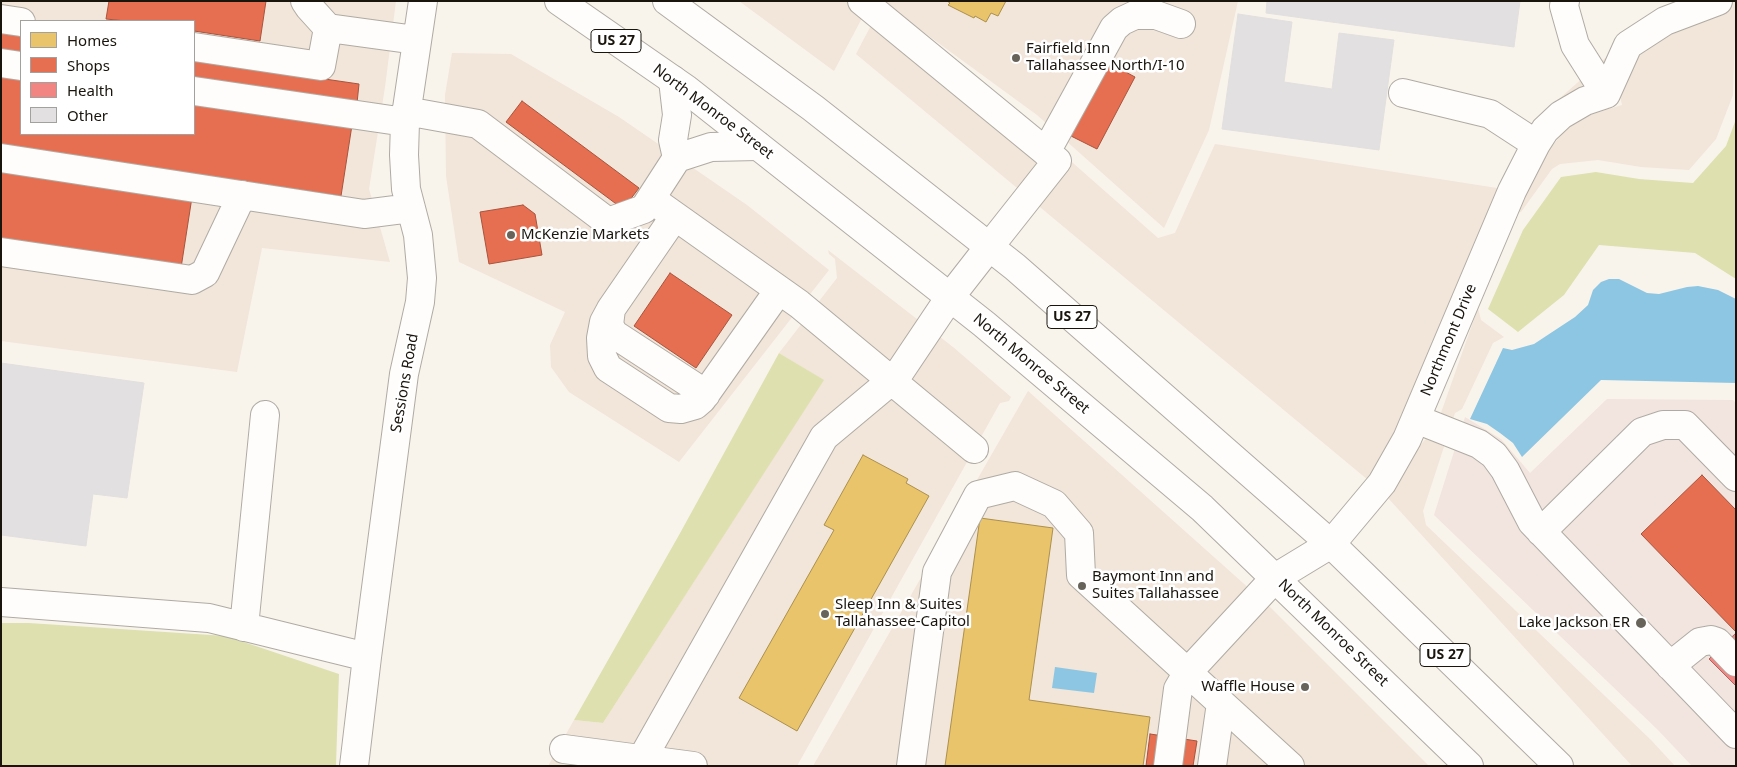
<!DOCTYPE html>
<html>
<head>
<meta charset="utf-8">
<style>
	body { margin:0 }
	#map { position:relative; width:1737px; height:767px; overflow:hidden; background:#f9f4eb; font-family:"Noto Sans",sans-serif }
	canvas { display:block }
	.frame { position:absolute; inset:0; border:2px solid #19150d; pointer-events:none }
	.legend { position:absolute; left:20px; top:20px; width:175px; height:115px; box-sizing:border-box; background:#fff; border:1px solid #a3a19e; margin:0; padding:6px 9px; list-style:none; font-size:15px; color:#19150d }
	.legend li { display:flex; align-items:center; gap:10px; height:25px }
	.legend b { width:25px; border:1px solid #a3a19e }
</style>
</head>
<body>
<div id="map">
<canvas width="1737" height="767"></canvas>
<div class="frame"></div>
<ul class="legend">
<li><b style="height:14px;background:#e9c46a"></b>Homes</li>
<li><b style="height:14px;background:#e76f51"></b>Shops</li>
<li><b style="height:14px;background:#f28482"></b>Health</li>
<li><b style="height:14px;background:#e2e0e0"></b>Other</li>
</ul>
</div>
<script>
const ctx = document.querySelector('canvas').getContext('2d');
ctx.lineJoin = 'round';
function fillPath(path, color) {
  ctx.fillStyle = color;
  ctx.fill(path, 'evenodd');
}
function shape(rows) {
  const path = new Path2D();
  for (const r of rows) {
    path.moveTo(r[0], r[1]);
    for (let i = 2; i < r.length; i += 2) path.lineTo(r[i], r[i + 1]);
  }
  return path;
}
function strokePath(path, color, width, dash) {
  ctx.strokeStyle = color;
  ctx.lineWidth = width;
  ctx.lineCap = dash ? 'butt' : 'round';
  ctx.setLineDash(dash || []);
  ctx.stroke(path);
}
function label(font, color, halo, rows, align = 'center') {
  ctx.font = font + ' "Noto Sans",sans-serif';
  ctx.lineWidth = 5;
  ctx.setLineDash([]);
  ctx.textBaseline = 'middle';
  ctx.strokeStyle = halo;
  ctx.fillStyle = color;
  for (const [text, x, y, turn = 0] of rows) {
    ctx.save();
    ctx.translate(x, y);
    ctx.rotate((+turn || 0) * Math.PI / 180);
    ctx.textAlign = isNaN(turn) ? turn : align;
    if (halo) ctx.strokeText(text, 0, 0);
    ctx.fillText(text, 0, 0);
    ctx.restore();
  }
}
fillPath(shape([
	[1,1,396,1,385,87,369,189,390,262,262,248,237,372,1,341],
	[21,21,194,21,194,134,21,134],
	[739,1,871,1,834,71],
	[881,1,1238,1,1209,130,1164,228,1037,115],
	[1727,1,1736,1,1733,95,1716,139,1689,170,1641,167,1598,160,1560,164,1552,169,1521,212,1517,213,1547,152,1568,127,1589,115,1622,105,1615,76,1582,87,1559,99,1620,45],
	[877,14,1031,126,1158,238,1175,233,1215,144,1497,188,1500,187,1396,432,1368,480,856,54],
	[452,53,511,54,619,117,747,205,829,270,679,462,569,392,551,367,550,345,565,312,459,262,446,176,445,95],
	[828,250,953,347,1011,397,1009,401,1000,403,797,766,548,766,574,720,603,723,823,380,779,353,837,278,835,259,829,254],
	[1478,308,1481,320,1504,337,1493,343,1462,409,1455,413,1423,511,1426,525,1651,740,1675,766,1632,766,1388,498,1416,450,1436,427],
	[1028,391,1271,608,1429,766,813,766]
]), '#f2e5d9');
fillPath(shape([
	[1607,399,1733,400,1736,403,1736,766,1692,766,1658,730,1434,515,1465,417,1501,439,1530,473]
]), '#f2e4df');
fillPath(shape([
	[1736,119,1736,279,1695,253,1599,245,1564,295,1518,332,1488,309,1523,230,1561,177,1596,172,1639,179,1693,183,1726,146],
	[779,353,824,380,603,723,574,720,679,535],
	[1,623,29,623,226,636,339,674,336,766,1,766]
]), '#dfe0b0');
fillPath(shape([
	[1609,279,1619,279,1647,293,1659,294,1687,287,1698,286,1718,290,1736,299,1736,383,1601,380,1522,457,1513,443,1500,433,1487,424,1470,419,1503,348,1512,350,1534,344,1575,317,1588,305,1593,290,1601,282],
	[1055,667,1097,673,1094,693,1052,688]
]), '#8cc6e3');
const homes = shape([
	[947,1,1006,1,998,16,991,13,986,22,975,16,974,18,948,5,950,3,947,1],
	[863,455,908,479,906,483,929,496,797,731,739,698,834,530,824,525,863,455],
	[980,518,1053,528,1029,700,1150,717,1143,766,945,766,980,518]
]);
fillPath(homes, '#e9c46a');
strokePath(homes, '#ab904e', 1);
const shops = shape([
	[109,1,266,1,260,41,194,31,194,21,126,21,106,19,109,1],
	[1,31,21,34,21,53,1,50,1,31],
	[194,60,359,84,357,103,194,78,194,60],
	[1105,61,1135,77,1097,149,1067,134,1105,61],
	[1,73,21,76,21,134,194,134,194,101,352,125,341,196,1,146,1,73],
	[522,101,639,188,623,209,506,122,522,101],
	[1,168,192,197,181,268,1,240,1,168],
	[523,205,535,214,542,255,489,264,480,212,523,205],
	[670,273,732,315,696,368,634,326,670,273],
	[1702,475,1736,510,1736,632,1641,534,1702,475],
	[1150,734,1197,741,1193,766,1146,766,1150,734]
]);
fillPath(shops, '#e76f51');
strokePath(shops, '#a9543d', 1);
const health = shape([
	[1736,633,1736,684,1735,685,1709,659,1736,633]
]);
fillPath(health, '#f28482');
strokePath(health, '#b1635f', 1);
const building = shape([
	[1267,1,1520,1,1514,47,1266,13,1267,1],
	[1238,14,1292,22,1284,82,1332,89,1339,33,1394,40,1379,150,1222,129,1238,14],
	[1,363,144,383,127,498,93,494,86,546,1,535,1,363]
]);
fillPath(building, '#e2e0e0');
strokePath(building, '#e1dfdf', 1);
const minor = shape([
	[305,1,309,7,328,28,416,40],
	[862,1,1057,161,989,247],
	[1565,1,1564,6,1575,45,1606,94],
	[1,19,21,22],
	[194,47,321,66,328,28],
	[1,63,21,66],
	[673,80,677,115,673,140,677,158,711,147,758,146],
	[194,91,405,122],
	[1403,93,1490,114,1536,144],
	[1606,94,1628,45,1665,21,1718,1],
	[406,111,478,124,608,222,644,209,677,158],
	[1046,152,1114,28,1122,21,1135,15,1156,15,1181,24],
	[1,158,364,214,411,208],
	[651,199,799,304,974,449],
	[675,216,611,309,604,322,601,338,602,356,608,368,669,408,681,409,695,405,702,399,779,290],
	[1,252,192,280,205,273,242,195],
	[611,309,609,325,614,334,706,394],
	[1416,419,1479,444,1494,455,1505,470,1532,522,1736,734],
	[1541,532,1642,432,1663,425,1685,425,1736,477],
	[1,602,209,618,367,657],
	[244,627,265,415],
	[1670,666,1700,642,1711,640,1717,642,1736,662],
	[564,749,693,766],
	[642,759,824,437,897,376,950,297],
	[354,766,367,657,404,374,420,302,422,278,418,235,406,189,404,155,405,122,423,1],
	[911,766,937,572,978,495,1015,486,1054,504,1079,533,1081,575,1290,766],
	[1168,766,1178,689,1188,672,1275,578,1331,544,1382,483,1407,439,1512,191,1536,144,1545,130,1561,115,1585,101,1606,94],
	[1212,766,1221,703]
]);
const highway = shape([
	[559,1,686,89,984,324,1202,508,1469,766],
	[667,1,813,108,1015,267,1331,544,1559,766],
	[950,297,989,247]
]);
strokePath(minor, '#afaba3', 30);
strokePath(highway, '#afaba3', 30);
strokePath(minor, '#fefdfc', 28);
strokePath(highway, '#fefdfc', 28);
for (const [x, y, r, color] of [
	[1016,58,5,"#67635b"],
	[511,235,5,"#67635b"],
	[1082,586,5,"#67635b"],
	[825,614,5,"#67635b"],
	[1641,623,6,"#67635b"],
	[1305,687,5,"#67635b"]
]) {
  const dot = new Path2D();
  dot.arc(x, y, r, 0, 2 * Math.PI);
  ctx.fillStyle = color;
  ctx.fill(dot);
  strokePath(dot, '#fff', 2);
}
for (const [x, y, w] of [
	[616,41,50],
	[1072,317,50],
	[1445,655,50]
]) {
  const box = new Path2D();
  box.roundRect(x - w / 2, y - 11.5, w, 23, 4);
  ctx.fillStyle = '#fff';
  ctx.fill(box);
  strokePath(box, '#19150d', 1);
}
label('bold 14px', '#19150d', null, [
	["US 27",616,41],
	["US 27",1072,317],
	["US 27",1445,655]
]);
label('15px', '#19150d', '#fff', [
	["Fairfield Inn",1026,49],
	["Tallahassee North/I-10",1026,66],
	["McKenzie Markets",521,235],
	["Baymont Inn and",1092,577],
	["Suites Tallahassee",1092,594],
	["Sleep Inn & Suites",835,605],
	["Tallahassee-Capitol",835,622],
	["Lake Jackson ER",1630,623,"right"],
	["Waffle House",1295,687,"right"]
], 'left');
label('15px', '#19150d', '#fff', [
	["North Monroe Street",713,112,37],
	["Northmont Drive",1449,340,-67],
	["North Monroe Street",1031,364,40],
	["Sessions Road",405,383,-80],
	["North Monroe Street",1333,633,44]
]);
</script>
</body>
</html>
